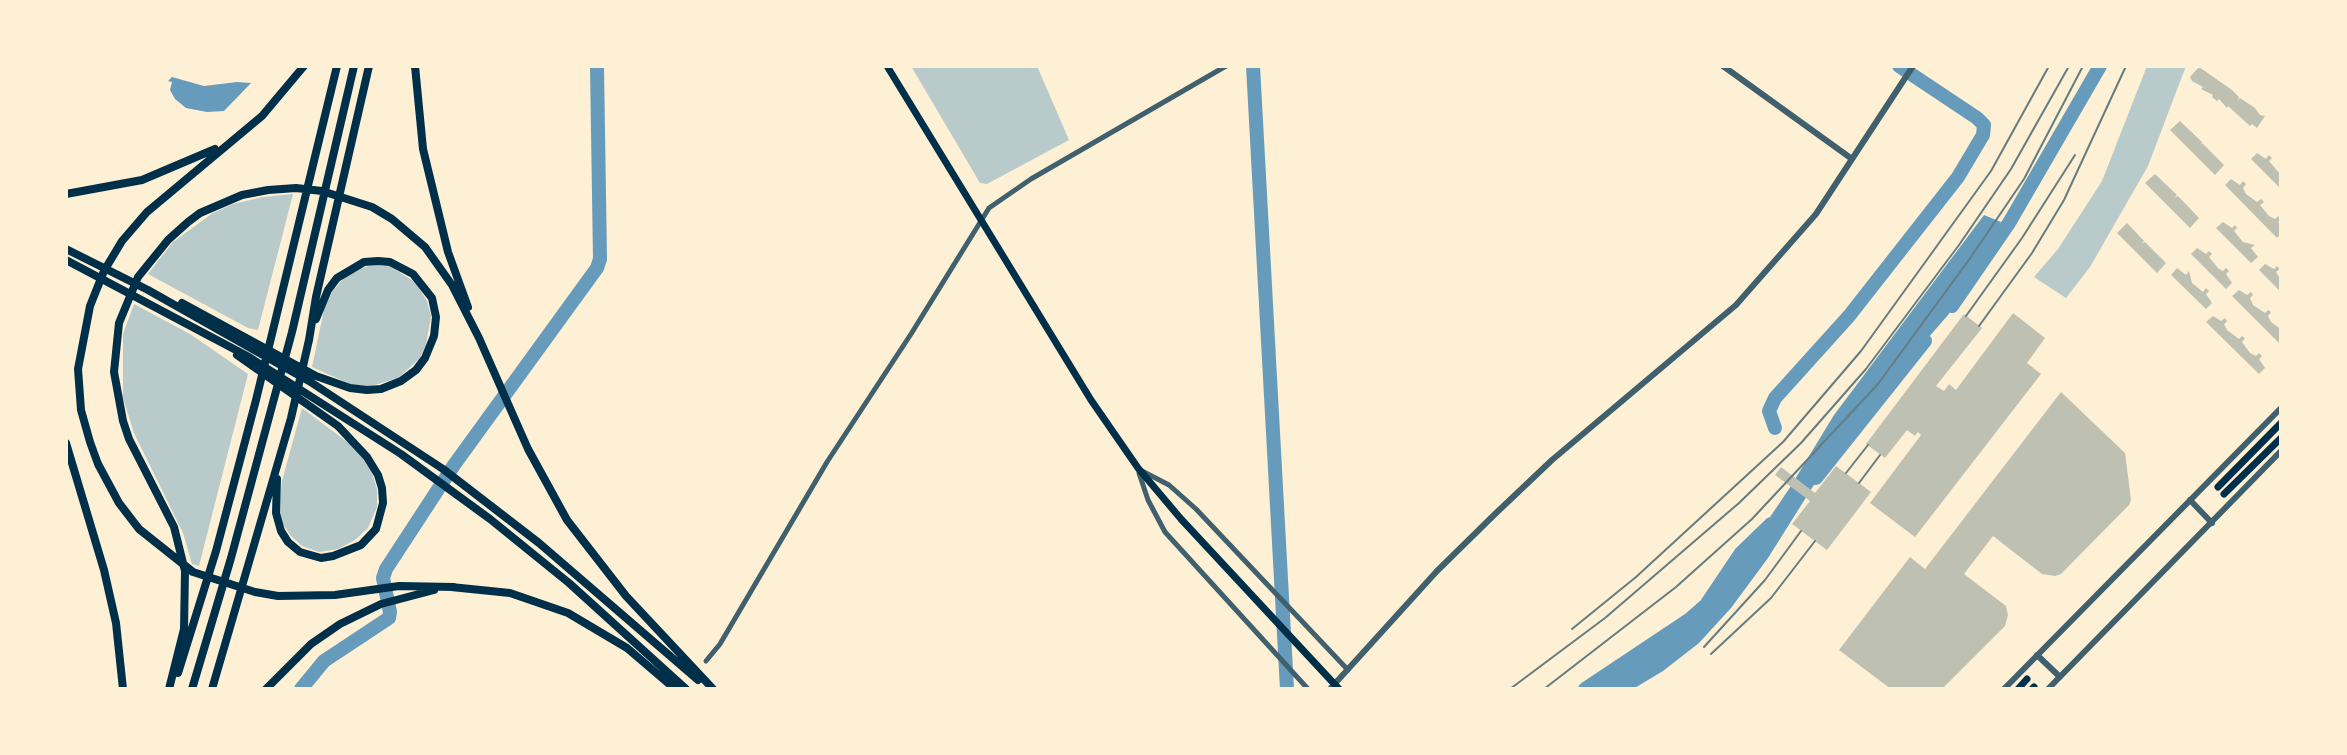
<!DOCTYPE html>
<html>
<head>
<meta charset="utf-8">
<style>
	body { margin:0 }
	#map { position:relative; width:2347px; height:755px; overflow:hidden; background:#fdf0d5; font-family:"Roboto Condensed",sans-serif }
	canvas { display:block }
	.frame { position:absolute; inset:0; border:68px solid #fdf0d5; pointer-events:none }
</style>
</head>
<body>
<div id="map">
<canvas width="2347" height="755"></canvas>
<div class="frame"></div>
</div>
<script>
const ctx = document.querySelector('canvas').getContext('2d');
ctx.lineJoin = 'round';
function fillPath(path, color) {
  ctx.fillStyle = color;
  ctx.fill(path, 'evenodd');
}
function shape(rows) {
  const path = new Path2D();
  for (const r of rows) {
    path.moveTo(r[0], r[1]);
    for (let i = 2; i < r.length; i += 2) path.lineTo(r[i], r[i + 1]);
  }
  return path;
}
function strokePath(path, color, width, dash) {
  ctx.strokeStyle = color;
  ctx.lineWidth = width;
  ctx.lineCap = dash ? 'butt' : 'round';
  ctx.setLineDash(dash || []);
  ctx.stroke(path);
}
fillPath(shape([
	[911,66,1037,66,1069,140,987,184,980,183],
	[2147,66,2186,66,2148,166,2090,267,2066,298,2034,277,2058,249,2102,181],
	[293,194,258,330,248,328,148,274,173,242,213,213,233,204,263,197],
	[372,265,390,266,416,283,427,301,431,316,426,345,419,359,398,378,368,387,350,384,312,367,324,310,332,292,344,278,356,270],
	[134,304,190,334,248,374,199,566,192,564,183,533,134,433,123,398,123,334],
	[302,408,354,447,369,464,377,489,377,507,368,528,355,540,338,549,319,552,302,546,291,536,283,524,279,510,282,481]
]), '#b9caca');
fillPath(shape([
	[172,77,204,86,237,82,251,83,224,111,207,112,186,108,175,99,170,90,172,82,168,81],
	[1984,215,2001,222,1980,266,1948,315,1868,407,1839,445,1768,558,1731,608,1699,643,1663,671,1633,689,1587,689,1685,624,1722,588,1789,489,1834,415]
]), '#669bbc');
strokePath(shape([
	[1253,66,1287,689],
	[1952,306,2009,223,2100,66],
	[1775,428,1769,411,1775,398,1849,316,1958,177,1983,135,1984,125,1977,118,1899,66],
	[1816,478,1925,341],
	[301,689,324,661,389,618,390,612,383,578,386,569,454,465,597,268,600,259,597,66],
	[1585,689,1690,619,1706,605,1741,553,1771,524]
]), '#669bbc', 14);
fillPath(shape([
	[2199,67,2232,90,2239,97,2238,101,2240,98,2255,108,2260,115,2265,116,2257,128,2252,124,2250,126,2228,106,2227,108,2219,99,2217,101,2212,97,2213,95,2201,89,2203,87,2192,81,2190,77],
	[2180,121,2202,142,2200,146,2202,143,2224,165,2215,175,2170,130],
	[2257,153,2266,159,2269,155,2272,158,2269,161,2281,175,2281,189,2251,159],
	[2155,174,2177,195,2174,198,2178,196,2199,218,2190,228,2145,183],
	[2231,179,2240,185,2243,181,2246,184,2243,188,2246,194,2257,202,2261,199,2264,202,2260,205,2269,216,2275,219,2278,216,2281,219,2278,222,2281,225,2281,234,2277,238,2225,185],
	[2223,222,2232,228,2235,225,2237,228,2234,231,2243,242,2255,245,2251,248,2258,257,2251,263,2216,228],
	[2127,223,2144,241,2141,244,2145,242,2166,263,2157,273,2117,233],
	[2197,248,2206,254,2209,251,2212,254,2209,257,2218,268,2223,271,2226,268,2229,271,2226,274,2232,283,2226,289,2191,254],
	[2265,264,2274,269,2277,266,2280,269,2276,272,2281,280,2281,292,2259,270],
	[2177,268,2186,275,2189,271,2192,283,2203,292,2206,288,2209,291,2206,294,2212,303,2206,309,2171,275],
	[2239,290,2247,295,2251,292,2253,295,2250,298,2253,305,2265,313,2268,310,2271,312,2268,316,2271,322,2281,329,2281,345,2232,296],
	[2013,313,2045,338,2027,363,2041,374,1915,537,1870,503,1921,435,1918,432,1915,436,1907,430,1885,458,1866,444,1964,314,1982,328,1936,386,1944,391,1949,384,1956,390],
	[2213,316,2221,321,2225,318,2227,321,2224,324,2227,330,2239,339,2242,336,2245,338,2242,342,2250,353,2256,356,2259,353,2262,356,2259,359,2265,368,2259,374,2206,322],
	[2061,392,2125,453,2131,500,2129,505,2061,574,2055,576,2042,574,1993,536,1964,574,2006,606,2008,615,2005,626,1942,689,1891,689,1839,650,1910,557,1925,569],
	[1836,466,1871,492,1827,550,1792,524,1810,501,1775,475,1781,467,1815,493]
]), '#bec0b2');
strokePath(shape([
	[1142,471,1169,485,1196,509,1348,670],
	[1139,473,1148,500,1165,532,1308,689],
	[706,661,720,644,827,462,911,334,989,208,1031,179,1226,66]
]), '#3f606c', 5);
strokePath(shape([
	[1723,66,1852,159],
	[2190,500,2212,523],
	[2037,655,2060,677],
	[1330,689,1437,571,1494,515,1552,460,1736,305,1816,214,1913,66],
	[2004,689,2281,408],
	[2048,689,2281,451]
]), '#3f606c', 6);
strokePath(shape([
	[887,66,1091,400,1138,468,1181,519,1339,689],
	[2218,487,2281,423],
	[2224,494,2281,438],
	[2018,689,2027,679],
	[2032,689,2034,687]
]), '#003049', 7);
strokePath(shape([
	[304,66,262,116,147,212,122,241,104,271,90,306,78,369,81,410,90,442,98,464,119,503,139,529,193,572,255,592,278,596,335,595,399,586,454,587],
	[415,66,423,149,448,252,468,307],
	[66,194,142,180,215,149],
	[66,249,148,290,309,381,443,469,539,543,698,680],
	[66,260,249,357,401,454,490,519,569,583,686,689],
	[182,303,316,376,350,388,367,390,381,389,401,381,416,370,425,358,434,336,436,317,432,298,413,274,390,262,378,261,364,262,337,278,328,290,316,319],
	[237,355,338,426,367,457,378,475,382,488,383,503,376,529,361,545,333,556,321,558,300,552,288,542,281,531,276,513,277,479],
	[66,443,104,570,116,623,123,689],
	[451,587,510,593,568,613,627,648,675,689],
	[178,673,216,551,256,400,337,66],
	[169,689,184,629,185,571,174,527,129,439,123,421,114,372,119,323,138,277,168,240,188,222,200,213,242,195,268,190,296,188,322,191,372,207,392,219,425,247,452,285,479,338,528,449,567,520,626,596,713,689],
	[192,689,231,558,292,332,354,66],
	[212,689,291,418,309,340,316,297,369,66],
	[266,689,311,644,340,624,381,604,434,590]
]), '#003049', 8);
strokePath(shape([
	[1966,316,2022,238,2075,155],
	[1979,326,2032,253,2064,200,2126,66],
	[1846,473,1868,445],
	[1859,483,1880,455],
	[1572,629,1636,577,1783,442,1861,351,1991,171,2049,66],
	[1704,647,1765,580,1801,531],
	[1711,654,1771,598,1815,541],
	[1510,689,1605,618,1739,503,1801,443,1866,369,1959,245,2011,169,2069,66],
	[1544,689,1676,587,1752,519,1878,384,1971,257,2024,179,2083,66]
]), '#657d81', 2);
</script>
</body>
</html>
